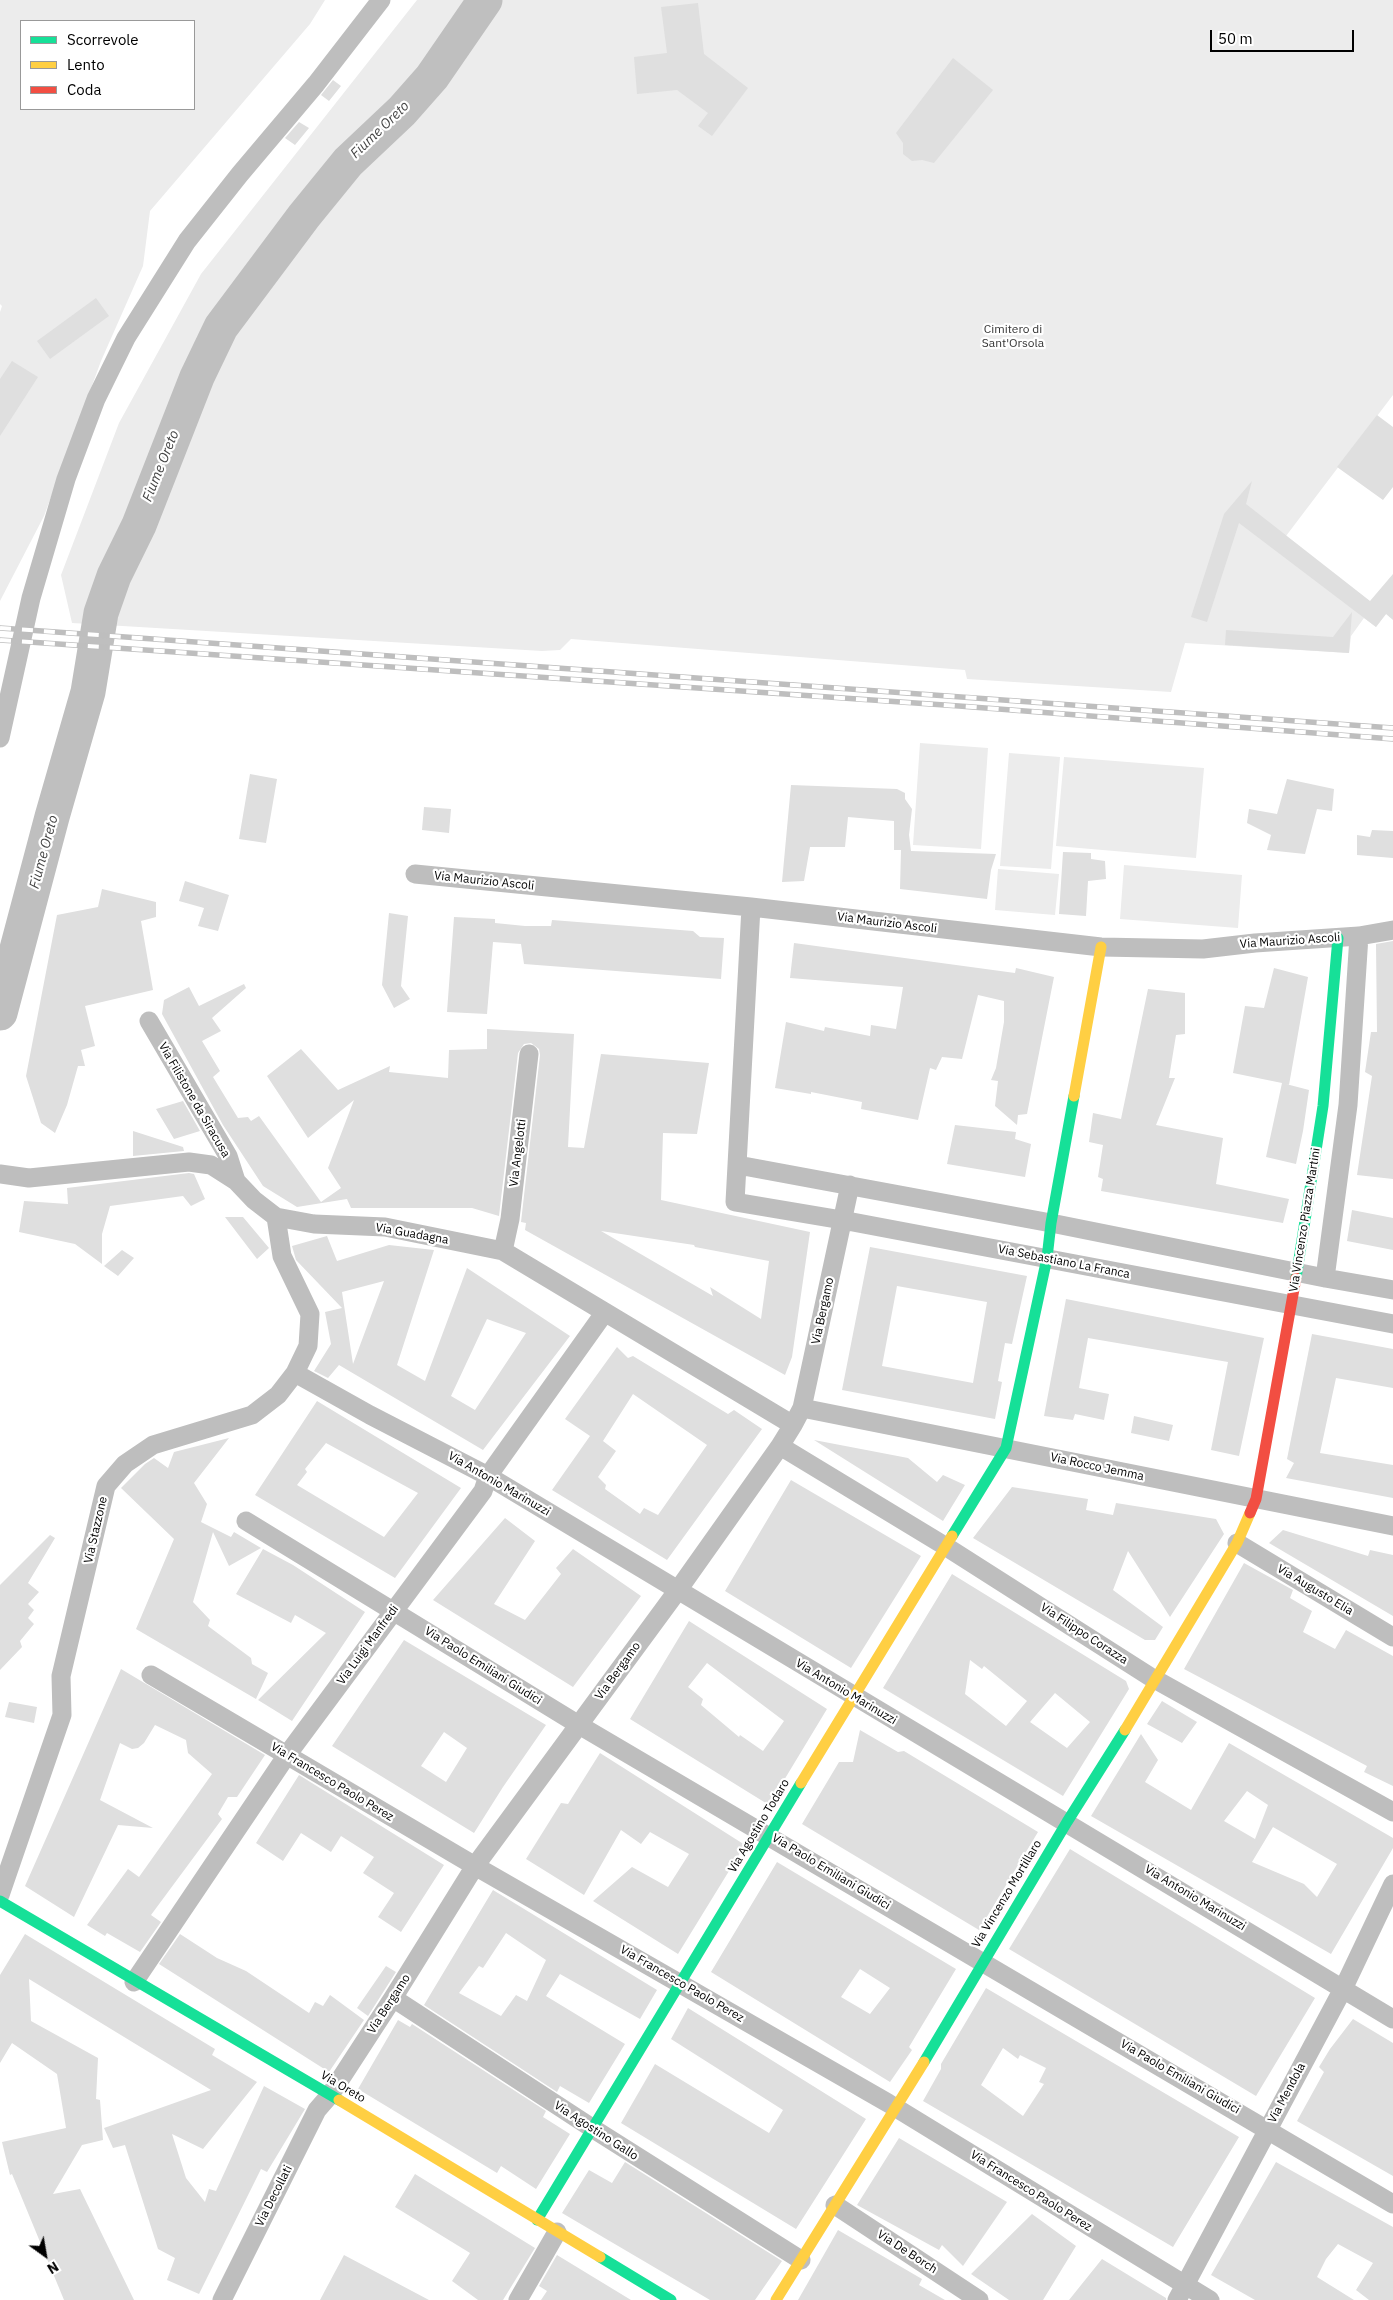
<!DOCTYPE html>
<html>
<head>
<meta charset="utf-8">
<style>
	body { margin:0 }
	#map { position:relative; width:1393px; height:2300px; overflow:hidden; background:#fff; font-family:"IBM Plex Sans",sans-serif }
	canvas { display:block }
	.legend { position:absolute; left:20px; top:20px; width:175px; height:90px; box-sizing:border-box; background:#fff; border:1px solid #999; margin:0; padding:6px 9px; list-style:none; font-size:15px; color:#000 }
	.legend li { display:flex; align-items:center; gap:10px; height:25px }
	.legend b { width:25px; border:1px solid #999 }
	.north { position:absolute; left:20px; top:2230px; width:50px; height:50px; -webkit-text-stroke:4px #fff; paint-order:stroke; rotate:148deg; font-size:14px; font-weight:700; line-height:20px; text-align:center; color:#000 }
	.north::after { content:''; display:block; margin:auto; width:18px; height:22px; background:#000; clip-path:polygon(50% 0,100% 100%,50% 72%,0 100%) }
	.scale { position:absolute; left:1210px; top:30px; width:144px; height:22px; box-sizing:border-box; border:2px solid #000; border-top:0; padding-left:6px; font-size:15px; line-height:18px; white-space:nowrap; color:#000; -webkit-text-stroke:4px #fff; paint-order:stroke }
</style>
</head>
<body>
<div id="map">
<canvas width="1393" height="2300"></canvas>
<ul class="legend">
<li><b style="height:6px;background:#16e098"></b>Scorrevole</li>
<li><b style="height:6px;background:#ffcf43"></b>Lento</li>
<li><b style="height:6px;background:#f24e42"></b>Coda</li>
</ul>
<div class="north">N</div>
<div class="scale">50 m</div>
</div>
<script>
const ctx = document.querySelector('canvas').getContext('2d');
ctx.lineJoin = 'round';
function fillPath(path, color) {
  ctx.fillStyle = color;
  ctx.fill(path, 'evenodd');
}
function shape(rows) {
  const path = new Path2D();
  for (const r of rows) {
    path.moveTo(r[0], r[1]);
    for (let i = 2; i < r.length; i += 2) path.lineTo(r[i], r[i + 1]);
  }
  return path;
}
function strokePath(path, color, width, dash) {
  ctx.strokeStyle = color;
  ctx.lineWidth = width;
  ctx.lineCap = dash ? 'butt' : 'round';
  ctx.setLineDash(dash || []);
  ctx.stroke(path);
}
function label(font, color, halo, rows, align = 'center') {
  ctx.font = font + ' "IBM Plex Sans",sans-serif';
  ctx.lineWidth = 4.5;
  ctx.setLineDash([]);
  ctx.textBaseline = 'middle';
  ctx.strokeStyle = halo;
  ctx.fillStyle = color;
  for (const [text, x, y, turn = 0] of rows) {
    ctx.save();
    ctx.translate(x, y);
    ctx.rotate((+turn || 0) * Math.PI / 180);
    ctx.textAlign = isNaN(turn) ? turn : align;
    if (halo) ctx.strokeText(text, 0, 0);
    ctx.fillText(text, 0, 0);
    ctx.restore();
  }
}
fillPath(shape([
	[0,0,325,0,310,24,150,211,143,266,101,361,44,516,0,601,0,312,2,306,0,304],
	[21,21,194,21,194,109,21,109],
	[417,0,1393,0,1393,395,1286,536,1386,614,1376,627,1364,618,1351,636,1349,653,1185,643,1171,692,967,679,965,670,571,639,560,650,542,651,72,623,61,575,119,423,201,274],
	[920,743,988,748,981,849,913,845],
	[1009,753,1060,757,1051,869,1000,866],
	[1064,757,1204,768,1196,858,1056,846],
	[1124,865,1242,875,1238,928,1120,919],
	[998,869,1059,874,1055,915,995,910]
]), '#ececec');
strokePath(shape([
	[0,1013,52,817,88,692,101,613,114,576,139,525,197,377,221,327,304,216,348,162,402,111,432,77,485,0]
]), '#bfbfbf', 35);
fillPath(shape([
	[698,3,704,54,748,88,712,136,698,126,708,113,677,90,637,94,634,57,667,53,661,7],
	[953,58,993,90,934,163,922,160,912,161,903,154,903,143,896,133],
	[333,80,341,86,329,101,321,95],
	[299,122,309,128,295,145,285,138],
	[96,298,109,316,50,359,37,341],
	[12,361,38,377,0,436,0,379],
	[1377,415,1393,427,1393,487,1383,500,1337,467],
	[1252,481,1246,504,1370,601,1393,574,1393,620,1386,614,1376,627,1239,523,1207,622,1191,617,1224,514],
	[1352,612,1349,653,1225,645,1226,630,1333,637],
	[250,774,277,779,266,843,239,839],
	[1287,779,1334,789,1332,811,1317,809,1305,854,1267,850,1271,835,1247,823,1249,809,1277,814],
	[791,785,897,789,905,793,905,799,912,809,909,835,911,851,996,854,991,870,987,899,900,889,901,850,894,850,894,821,848,817,845,847,810,847,804,881,782,882],
	[424,807,451,809,449,833,422,830],
	[1372,830,1393,831,1393,858,1357,855,1357,835,1370,837],
	[1063,852,1091,853,1091,859,1105,861,1106,879,1088,881,1086,916,1059,914],
	[185,881,229,895,218,931,198,926,204,908,179,901],
	[102,889,156,902,156,917,141,921,153,990,85,1006,95,1046,81,1050,85,1066,78,1066,67,1105,55,1133,41,1123,26,1076,57,915,98,907],
	[389,913,408,916,401,986,410,999,394,1008,382,985],
	[454,917,495,919,495,923,525,926,551,926,552,920,693,931,700,937,724,938,721,979,524,964,521,944,493,942,487,1014,447,1012],
	[1393,941,1393,1179,1357,1175,1372,1076,1365,1072,1371,1032,1377,1032,1376,944],
	[794,943,1015,973,1016,968,1054,977,1027,1114,1018,1115,1017,1125,995,1106,998,1081,991,1080,996,1068,1004,1022,1004,1001,978,995,962,1059,942,1057,936,1070,930,1068,918,1120,861,1109,862,1102,811,1092,811,1094,775,1088,786,1022,824,1031,825,1027,870,1036,871,1025,896,1029,903,987,790,978],
	[1274,968,1308,977,1289,1085,1286,1084,1309,1090,1303,1131,1296,1164,1266,1157,1282,1083,1233,1073,1245,1006,1264,1008],
	[244,984,246,988,212,1018,221,1031,202,1041,220,1071,213,1077,238,1118,248,1117,251,1121,259,1116,321,1202,341,1188,328,1168,354,1100,308,1138,267,1076,301,1049,338,1090,390,1066,389,1072,448,1078,449,1050,487,1049,487,1029,574,1034,568,1147,584,1148,601,1054,709,1063,697,1134,663,1133,661,1200,810,1232,792,1357,785,1375,525,1230,526,1223,521,1222,540,1055,539,1049,531,1043,524,1044,518,1053,499,1216,472,1208,351,1208,347,1199,297,1207,263,1186,223,1125,162,1014,164,1000,189,987,199,1006],
	[601,1231,694,1245,695,1247,769,1261,761,1319,710,1287,713,1296],
	[1148,989,1185,993,1185,1034,1176,1035,1169,1078,1175,1078,1156,1125,1223,1138,1216,1184,1289,1199,1283,1223,1101,1191,1103,1179,1098,1177,1103,1145,1089,1142,1093,1113,1121,1119],
	[183,1101,200,1131,174,1139,156,1109],
	[955,1125,1016,1132,1015,1139,1031,1144,1025,1177,947,1164],
	[133,1131,183,1147,184,1151,133,1156],
	[189,1173,194,1174,205,1199,191,1206,183,1196,110,1206,102,1234,102,1264,75,1244,19,1232,24,1201,68,1204,67,1188],
	[1352,1210,1393,1218,1393,1250,1347,1241],
	[225,1217,243,1217,269,1248,257,1259],
	[327,1236,337,1261,389,1245,434,1250,397,1365,425,1381,467,1268,570,1336,483,1450,339,1365,328,1378,314,1371,331,1344,325,1312,342,1308,296,1260,292,1246],
	[384,1281,353,1364,342,1292],
	[487,1319,526,1333,475,1410,451,1396],
	[870,1247,1027,1276,1012,1344,1005,1343,998,1381,1002,1382,995,1419,842,1390],
	[897,1286,987,1302,973,1383,882,1366],
	[122,1250,134,1258,118,1276,104,1266],
	[1066,1299,1264,1338,1239,1456,1211,1450,1228,1362,1088,1338,1079,1388,1109,1394,1104,1420,1075,1414,1073,1420,1044,1416],
	[1312,1334,1393,1349,1393,1388,1336,1378,1320,1453,1393,1465,1393,1498,1286,1478,1294,1463,1287,1459],
	[617,1347,628,1358,633,1356,728,1414,734,1410,762,1429,667,1560,552,1490,590,1436,565,1419],
	[633,1394,707,1445,658,1515,644,1508,640,1514,605,1489,606,1485,598,1477,616,1451,603,1441],
	[317,1401,461,1488,395,1578,255,1495],
	[326,1443,418,1493,384,1537,297,1485,307,1472,305,1469],
	[1134,1416,1173,1425,1169,1441,1131,1433],
	[229,1438,194,1483,207,1504,201,1522,231,1537,234,1532,261,1548,229,1566,213,1532,193,1602,210,1620,208,1626,251,1658,252,1664,268,1673,256,1699,136,1629,174,1539,121,1488,145,1464,154,1458,168,1468,174,1452],
	[814,1440,908,1458,937,1482,943,1475,965,1485,943,1521],
	[791,1480,921,1556,851,1668,725,1591],
	[1012,1487,1088,1499,1086,1510,1113,1515,1116,1503,1216,1519,1224,1534,1170,1617,1128,1551,1113,1590,1163,1627,1155,1640,1145,1640,973,1538],
	[505,1518,535,1541,494,1604,525,1620,561,1574,556,1568,573,1549,641,1596,573,1687,433,1600],
	[1283,1530,1368,1556,1370,1550,1393,1555,1393,1616,1269,1543],
	[50,1535,55,1538,28,1583,39,1592,28,1604,34,1610,28,1618,34,1624,20,1641,22,1647,0,1670,0,1585],
	[263,1549,293,1565,365,1612,292,1721,258,1700,326,1633,295,1615,291,1623,236,1594],
	[1244,1563,1293,1590,1290,1598,1312,1611,1303,1632,1335,1649,1346,1630,1393,1656,1393,1786,1364,1772,1367,1766,1184,1669],
	[952,1574,1126,1681,1129,1689,1063,1796,883,1688],
	[970,1660,982,1669,984,1666,1027,1701,1006,1726,965,1694],
	[1055,1693,1090,1722,1067,1748,1030,1722],
	[689,1621,827,1709,769,1805,630,1719],
	[707,1663,784,1721,763,1751,740,1735,739,1737,701,1705,703,1699,688,1687],
	[404,1640,546,1725,503,1787,474,1833,332,1746],
	[444,1732,467,1748,446,1782,421,1766],
	[121,1669,265,1755,237,1797,228,1797,218,1814,222,1819,151,1915,161,1922,140,1952,107,1933,105,1936,87,1925,128,1869,139,1877,212,1774,188,1753,186,1740,155,1725,144,1743,138,1748,132,1749,120,1743,100,1800,153,1828,118,1825,74,1917,25,1886],
	[1162,1701,1197,1722,1182,1743,1147,1724],
	[9,1702,37,1707,34,1723,5,1717],
	[860,1730,898,1752,904,1751,1038,1832,979,1930,802,1824,839,1762,853,1762],
	[1141,1734,1158,1760,1145,1782,1191,1810,1229,1743,1393,1838,1393,1848,1331,1954,1091,1816],
	[1247,1791,1268,1805,1255,1839,1224,1821],
	[1273,1827,1337,1864,1317,1897,1304,1884,1252,1862],
	[600,1753,745,1845,678,1954,593,1901,632,1867,668,1887,689,1854,650,1832,641,1844,621,1830,584,1895,526,1859,561,1803,568,1804],
	[299,1775,444,1865,401,1932,378,1917,394,1893,363,1873,374,1857,341,1836,331,1852,301,1833,283,1861,256,1843],
	[1070,1849,1315,1998,1256,2096,1009,1949],
	[777,1862,956,1969,909,2047,912,2050,890,2082,711,1972],
	[860,1969,890,1988,870,2014,841,1997],
	[493,1890,657,1990,640,2019,560,1974,546,1996,625,2044,589,2103,560,2086,557,2092,424,2005],
	[506,1933,546,1960,527,2001,516,1995,501,2016,459,1993,479,1966,483,1968],
	[25,1934,215,2049,212,2055,257,2082,203,2149,172,2134,186,2178,205,2202,209,2189,216,2191,264,2086,305,2109,267,2172,261,2169,199,2294,167,2280,175,2258,158,2249,125,2145,113,2148,104,2128,211,2090,29,1979,31,2021,98,2058,96,2099,100,2100,103,2140,82,2145,53,2194,80,2189,134,2300,64,2300,12,2174,10,2175,2,2142,66,2128,57,2074,12,2043,0,2063,0,1975],
	[180,1934,217,1958,246,1971,309,2013,315,2002,323,2006,330,1995,364,2020,329,2072,159,1964],
	[386,1966,396,1972,368,2016,357,2008],
	[986,1988,1239,2137,1173,2247,923,2101,941,2069,941,2064],
	[1003,2048,1018,2059,1020,2055,1046,2068,1039,2082,1044,2084,1023,2116,981,2085],
	[688,2008,866,2119,796,2229,621,2123,655,2064,769,2133,783,2110,671,2039],
	[1353,2019,1393,2043,1393,2176,1297,2121,1324,2072,1319,2067,1330,2049],
	[398,2020,410,2027,412,2024,546,2111,543,2117,570,2134,536,2189,501,2166,497,2173,358,2089],
	[899,2138,1007,2202,963,2266,942,2245,939,2250,857,2205],
	[625,2162,782,2261,755,2300,710,2300,562,2213,589,2170,612,2183],
	[1276,2162,1393,2227,1393,2300,1369,2300,1356,2290,1373,2263,1338,2244,1326,2259,1317,2277,1354,2300,1255,2300,1211,2275],
	[415,2174,535,2248,503,2300,478,2300,452,2281,470,2253,395,2207],
	[1032,2214,1076,2246,1043,2300,1009,2300,971,2274],
	[838,2230,922,2279,919,2285,945,2300,798,2300],
	[344,2255,429,2300,320,2300],
	[557,2255,631,2300,541,2300,547,2291,539,2286],
	[1102,2259,1166,2298,1166,2300,1069,2300]
]), '#dfdfdf');
strokePath(shape([
	[0,738,31,598,66,479,96,399,126,338,187,241,240,174,316,84,381,0],
	[415,874,751,907,1101,947,1203,949,1255,943,1359,936,1393,930],
	[751,907,735,1202,842,1220,1393,1324],
	[149,1021,228,1156,236,1181],
	[738,1165,1051,1223,1325,1278,1393,1290],
	[0,1174,29,1178,189,1162,211,1165,236,1181,254,1200,276,1217,314,1224,385,1227,503,1251,793,1425],
	[503,1251,510,1219,529,1054],
	[1325,1278,1348,1105,1359,936],
	[295,1373,370,1415,488,1476,1393,2019],
	[802,1408,1393,1526],
	[780,1446,945,1546,1149,1676,1393,1812],
	[246,1521,579,1725,1393,2204],
	[1237,1543,1393,1637],
	[151,1675,475,1866,888,2103,1210,2300],
	[0,1895,62,1715,61,1676,106,1486,125,1464,153,1445,252,1415,278,1395,295,1373,308,1346,310,1314,282,1256,276,1217],
	[134,1982,287,1755,483,1491,488,1476,605,1312],
	[393,1998,592,2128,801,2260],
	[835,2205,979,2300],
	[222,2300,317,2110,330,2095,393,1998,475,1866,678,1590,780,1446,793,1425,802,1408,850,1185],
	[518,2300,557,2232],
	[1177,2300,1344,1987,1393,1884]
]), '#bebebe', 19);
strokePath(shape([
	[1296,1278,1323,1106,1338,938],
	[952,1536,1006,1448,1047,1258,1051,1223,1074,1096],
	[0,1901,339,2100],
	[924,2062,1067,1822,1125,1730],
	[537,2220,801,1783],
	[600,2257,671,2300]
]), '#16e098', 11);
strokePath(shape([
	[1074,1096,1101,947],
	[1125,1730,1237,1543,1250,1513],
	[801,1783,952,1536],
	[339,2100,600,2257],
	[776,2300,924,2062]
]), '#ffcf43', 11);
strokePath(shape([
	[1250,1513,1256,1499,1296,1278]
]), '#f24e42', 11);
const rail = shape([
	[0,628,1393,728],
	[0,640,959,706,1393,739]
]);
strokePath(rail, '#bebebe', 5.5);
strokePath(rail, '#fff', 4, [11]);
label('12px', '#333', '#fff', [
	["Cimitero di",1013,330],
	["Sant'Orsola",1013,344]
]);
label('12px', '#000', '#fff', [
	["Via Maurizio Ascoli",484,881,6],
	["Via Maurizio Ascoli",887,923,7],
	["Via Maurizio Ascoli",1290,941,-4],
	["Via Filistone da Siracusa",194,1100,60],
	["Via Angelotti",518,1153,-83],
	["Via Vincenzo Piazza Martini",1305,1220,-81],
	["Via Guadagna",412,1234,10],
	["Via Sebastiano La Franca",1064,1262,11],
	["Via Bergamo",823,1311,-78],
	["Via Rocco Jemma",1097,1467,12],
	["Via Antonio Marinuzzi",499,1484,30],
	["Via Stazzone",96,1530,-77],
	["Via Augusto Elia",1315,1590,31],
	["Via Filippo Corazza",1084,1634,33],
	["Via Luigi Manfredi",368,1645,-54],
	["Via Paolo Emiliani Giudici",483,1666,32],
	["Via Bergamo",618,1671,-54],
	["Via Antonio Marinuzzi",846,1692,31],
	["Via Francesco Paolo Perez",332,1782,31],
	["Via Agostino Todaro",759,1826,-59],
	["Via Paolo Emiliani Giudici",831,1872,31],
	["Via Vincenzo Mortillaro",1007,1894,-59],
	["Via Antonio Marinuzzi",1195,1898,31],
	["Via Francesco Paolo Perez",682,1984,30],
	["Via Bergamo",389,2004,-57],
	["Via Paolo Emiliani Giudici",1180,2077,30],
	["Via Oreto",343,2087,31],
	["Via Mendola",1287,2093,-62],
	["Via Agostino Gallo",596,2131,33],
	["Via Francesco Paolo Perez",1031,2191,32],
	["Via Decollati",274,2196,-63],
	["Via De Borch",907,2252,33]
]);
label('italic 14px', '#444', '#fff', [
	["Fiume Oreto",380,130,-44],
	["Fiume Oreto",161,466,-68],
	["Fiume Oreto",44,852,-75]
]);
</script>
</body>
</html>
